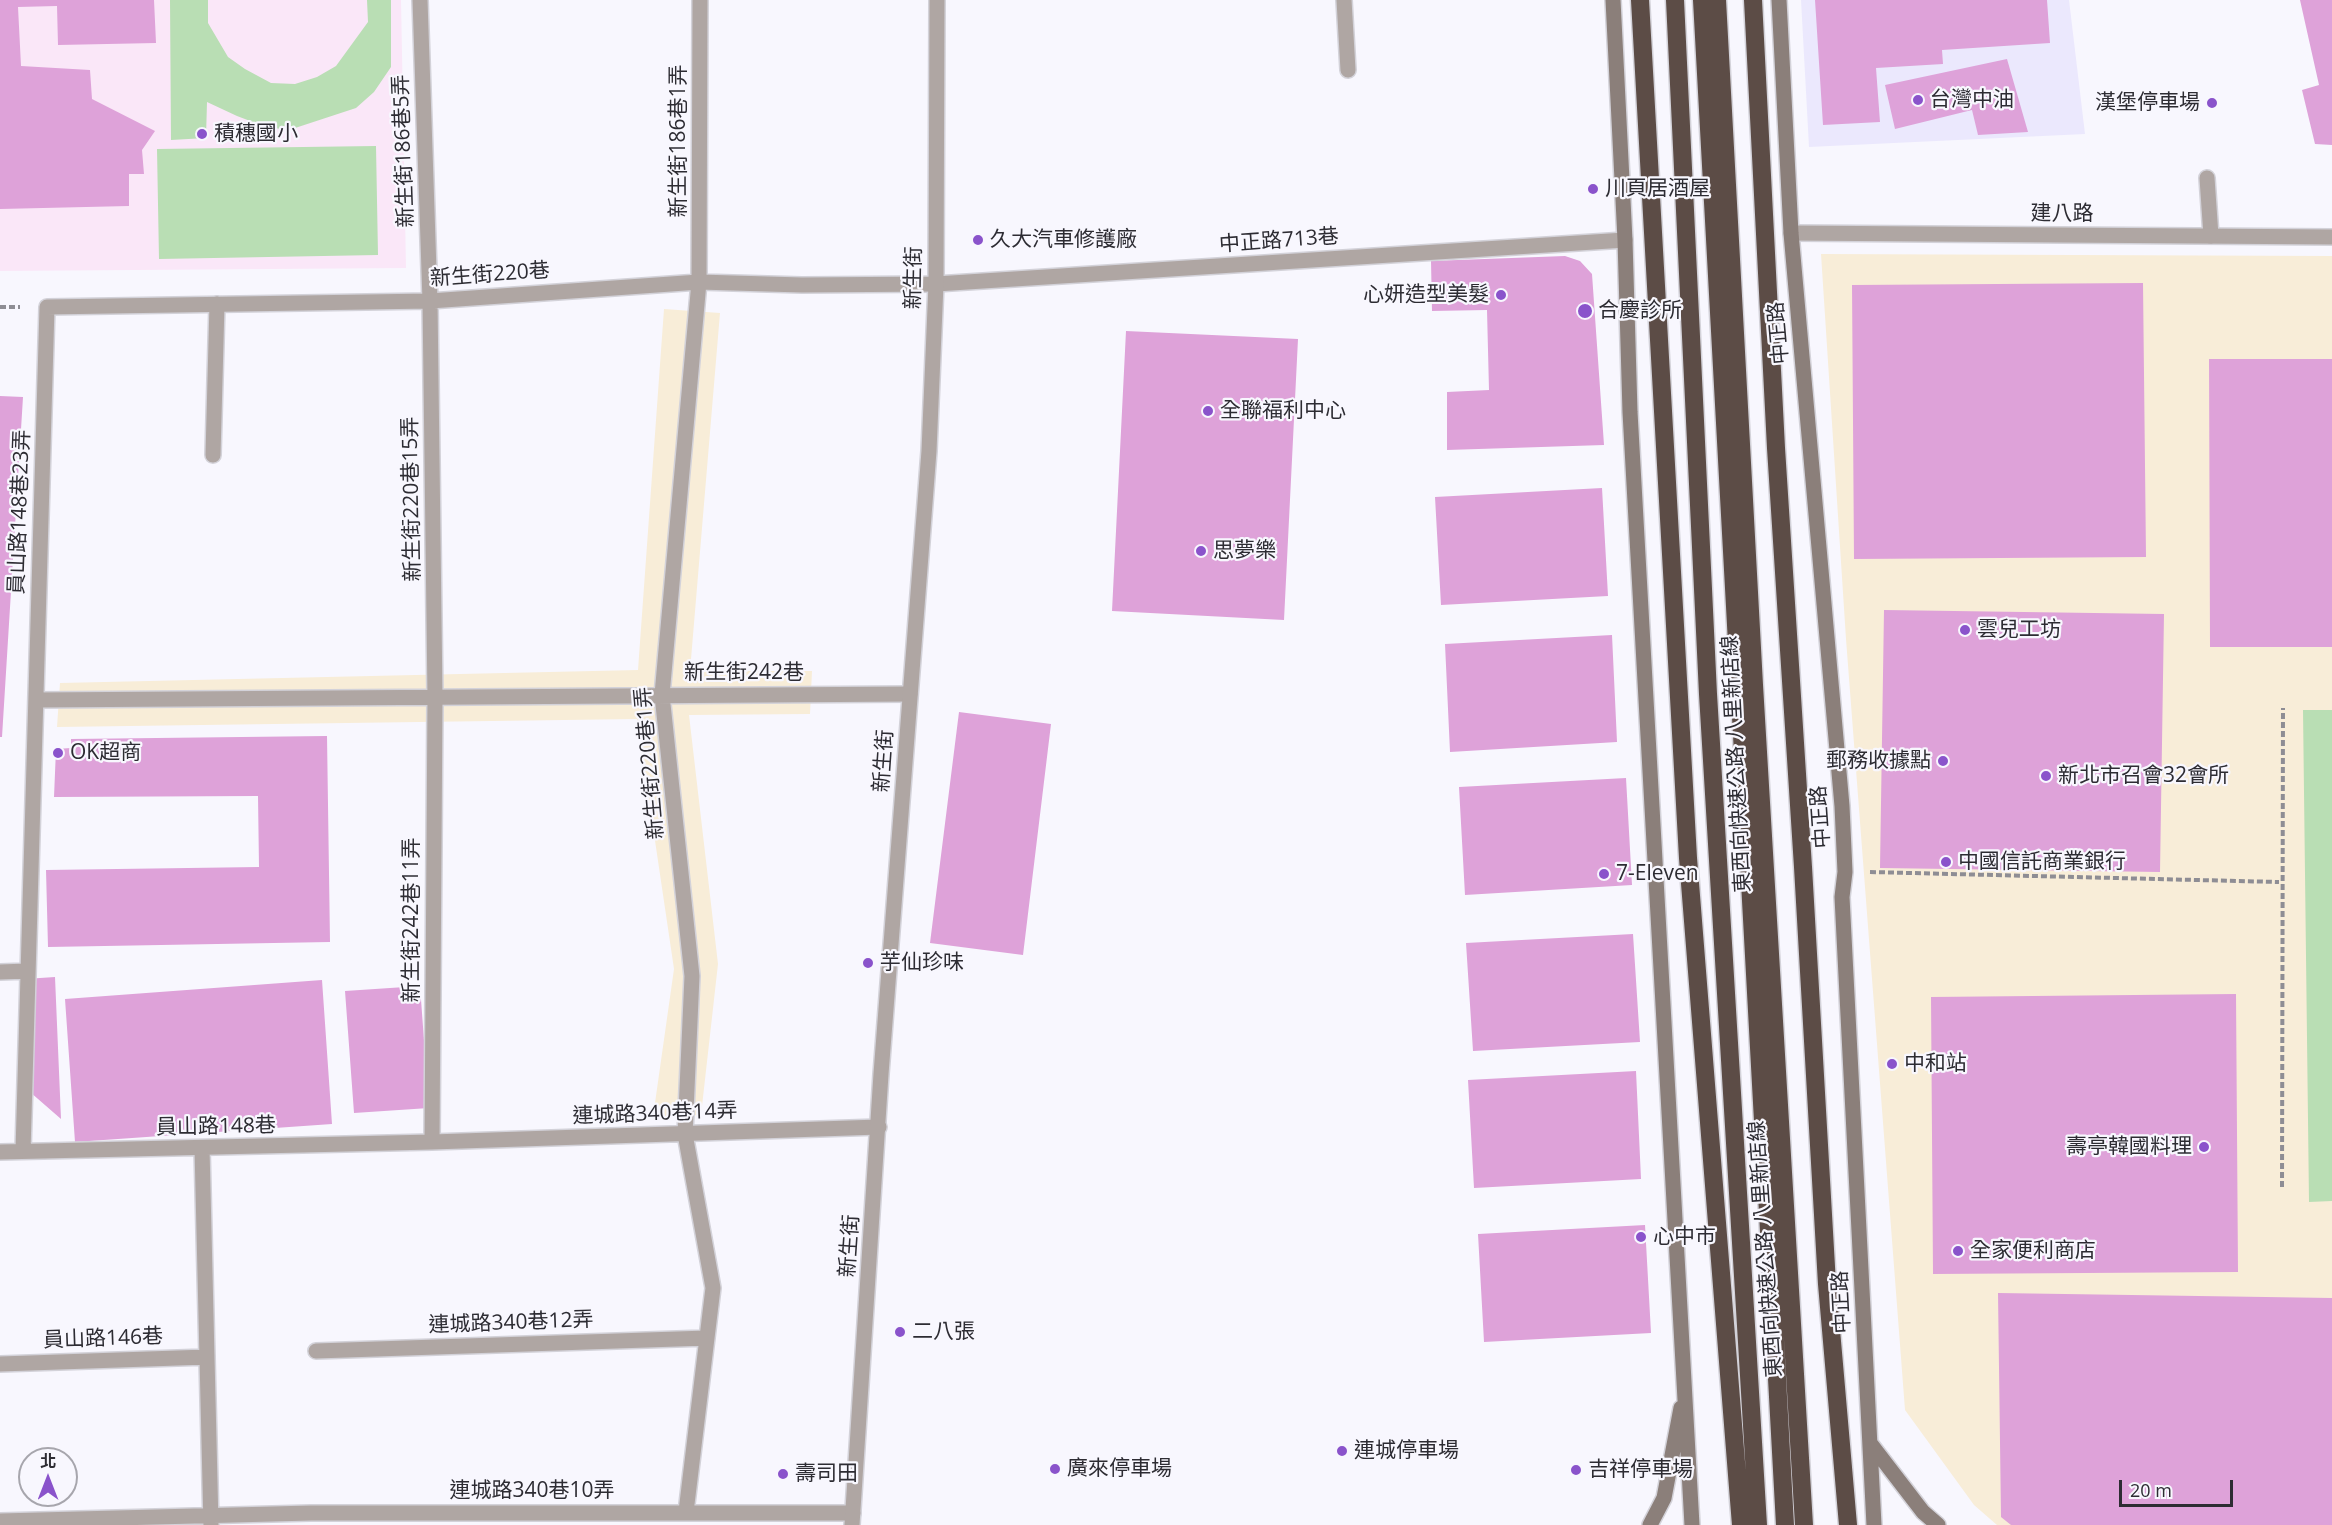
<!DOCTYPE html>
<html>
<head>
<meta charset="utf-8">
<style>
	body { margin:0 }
	#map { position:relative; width:2332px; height:1525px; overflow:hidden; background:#f8f7fe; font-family:"Open Sans","Noto Sans TC",sans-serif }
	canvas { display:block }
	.north { position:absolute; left:18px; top:1447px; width:60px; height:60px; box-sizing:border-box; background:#f8f7fe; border:2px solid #a7a6ad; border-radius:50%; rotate:0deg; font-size:16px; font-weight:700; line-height:24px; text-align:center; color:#2d2c33 }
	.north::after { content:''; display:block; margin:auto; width:21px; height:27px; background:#8a53cb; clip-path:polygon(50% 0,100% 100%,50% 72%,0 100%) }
	.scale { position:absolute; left:2119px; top:1480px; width:114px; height:27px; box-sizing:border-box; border:3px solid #2d2c33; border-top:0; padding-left:8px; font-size:18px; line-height:21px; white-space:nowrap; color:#2d2c33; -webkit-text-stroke:4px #f8f7fe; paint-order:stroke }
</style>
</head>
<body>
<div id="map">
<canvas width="2332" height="1525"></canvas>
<div class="north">北</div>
<div class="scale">20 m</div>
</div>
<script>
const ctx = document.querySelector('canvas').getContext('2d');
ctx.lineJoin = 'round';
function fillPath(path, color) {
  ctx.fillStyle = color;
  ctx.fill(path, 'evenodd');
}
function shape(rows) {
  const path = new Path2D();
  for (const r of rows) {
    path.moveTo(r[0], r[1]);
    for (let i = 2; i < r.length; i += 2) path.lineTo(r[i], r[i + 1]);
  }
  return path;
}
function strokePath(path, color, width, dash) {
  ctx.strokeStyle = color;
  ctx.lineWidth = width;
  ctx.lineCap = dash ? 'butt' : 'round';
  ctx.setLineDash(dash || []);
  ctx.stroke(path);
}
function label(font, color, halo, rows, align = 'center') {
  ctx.font = font + ' "Open Sans","Noto Sans TC",sans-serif';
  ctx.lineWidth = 4.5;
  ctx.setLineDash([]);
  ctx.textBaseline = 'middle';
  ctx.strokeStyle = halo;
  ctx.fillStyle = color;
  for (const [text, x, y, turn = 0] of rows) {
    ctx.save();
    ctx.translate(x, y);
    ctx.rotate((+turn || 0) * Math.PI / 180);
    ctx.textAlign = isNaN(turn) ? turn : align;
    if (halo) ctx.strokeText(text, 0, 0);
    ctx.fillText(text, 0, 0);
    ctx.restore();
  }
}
fillPath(shape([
	[1821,254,2332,256,2332,1525,1997,1525,1974,1505,1905,1410,1846,639],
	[664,309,720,313,690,671,812,671,810,714,689,715,718,964,701,1115,653,1117,674,969,637,719,57,727,60,683,638,670]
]), '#f8edd8');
fillPath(shape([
	[1801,0,2069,0,2085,134,1809,147]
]), '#ebe8fd');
fillPath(shape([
	[0,0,401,0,406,268,0,271]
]), '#fae7f8');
fillPath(shape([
	[170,0,208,0,208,23,228,57,245,69,271,83,295,84,317,77,336,66,368,22,367,0,391,0,391,67,374,92,356,108,289,130,266,127,237,116,207,102,206,138,171,140],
	[376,146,378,255,159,259,157,149],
	[2303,710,2332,710,2332,1201,2309,1202]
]), '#b9deb4');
fillPath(shape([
	[0,0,154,0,156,43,58,45,57,6,18,7,21,66,90,70,92,99,155,131,142,150,144,174,129,174,129,206,0,209],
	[1815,0,2047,0,2050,43,1942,50,1943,64,1876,68,1880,122,1823,125],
	[2300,0,2332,0,2332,145,2315,144,2302,90,2319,85],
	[2007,59,2028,132,1978,135,1972,110,1895,129,1885,85],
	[1565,256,1580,261,1592,274,1604,445,1447,450,1447,392,1489,390,1487,310,1432,311,1431,261],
	[2143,283,2146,557,1854,559,1852,285],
	[1126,331,1298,339,1284,620,1112,611],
	[2209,359,2332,359,2332,647,2210,647],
	[0,396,23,397,2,737,0,737],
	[1602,488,1608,596,1441,605,1435,497],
	[1884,610,2164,614,2160,872,1880,868],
	[1612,635,1617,742,1450,752,1445,644],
	[959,712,1051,724,1023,955,930,943],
	[327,736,330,942,48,947,46,870,259,867,258,796,54,797,56,749,71,748,71,739],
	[1626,778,1632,885,1465,895,1459,787],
	[1633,934,1640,1042,1473,1051,1466,943],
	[55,977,61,1119,30,1092,25,979],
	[322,980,332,1124,75,1142,65,999],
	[420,986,429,1108,354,1113,345,991],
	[2236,994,2238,1272,1933,1274,1931,997],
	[1636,1071,1641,1179,1474,1188,1468,1080],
	[1645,1225,1651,1333,1484,1342,1478,1234],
	[1998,1293,2332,1298,2332,1525,2011,1525,2001,1517]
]), '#dea2d9');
const lane = shape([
	[420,0,430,301,435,697,432,1142],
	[1344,0,1348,70],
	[2207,178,2211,236],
	[213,455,217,304],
	[36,700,910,694],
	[0,972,28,971],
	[202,1148,211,1525],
	[23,1151,47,307,430,301,699,282,802,285,936,284,1625,240],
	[0,1152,432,1142,879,1127],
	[316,1351,707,1338],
	[0,1364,207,1357],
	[686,1512,713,1288,685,1134,692,976,662,695,699,282,700,0],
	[0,1521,311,1513,853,1513]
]);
const street = shape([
	[1791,233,2332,237],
	[852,1525,881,1074,929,451,936,284,937,0]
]);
const secondary = shape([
	[1613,0,1625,240,1630,412,1692,1525],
	[1779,0,1791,233,1842,806,1845,872,1842,897,1874,1525],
	[1870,1443,1923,1512,1938,1525],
	[1650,1525,1664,1498,1681,1408]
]);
const highway = shape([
	[1640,0,1688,858,1741,1525],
	[1675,0,1708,694,1758,1525],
	[1702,0,1785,1525],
	[1717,0,1754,685,1804,1525],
	[1753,0,1776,448,1803,867,1827,1284,1848,1525]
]);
strokePath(lane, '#d3d2d9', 18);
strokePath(street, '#d3d2d9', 18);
strokePath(secondary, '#d3d2d9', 18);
strokePath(highway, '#d3d2d9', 21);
strokePath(shape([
	[0,307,20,307],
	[1870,872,2279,882],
	[2282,1187,2283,708]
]), '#8e8d94', 4, [6, 3]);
strokePath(lane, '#afa6a3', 15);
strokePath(street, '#afa6a3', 15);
strokePath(secondary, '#8b7f7a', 15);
strokePath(highway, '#5c4c46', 18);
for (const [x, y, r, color] of [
	[1918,100,6,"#8a53cb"],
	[2212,103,6,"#8a53cb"],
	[202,134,6,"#8a53cb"],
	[1593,189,6,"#8a53cb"],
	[978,240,6,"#8a53cb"],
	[1501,295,6,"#8a53cb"],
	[1585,311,8,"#8a53cb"],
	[1208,411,6,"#8a53cb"],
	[1201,551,6,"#8a53cb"],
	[1965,630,6,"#8a53cb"],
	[58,753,6,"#8a53cb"],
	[1943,761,6,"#8a53cb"],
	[2046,776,6,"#8a53cb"],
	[1946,862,6,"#8a53cb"],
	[1604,874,6,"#8a53cb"],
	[868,963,6,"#8a53cb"],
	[1892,1064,6,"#8a53cb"],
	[2204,1147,6,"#8a53cb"],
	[1641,1237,6,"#8a53cb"],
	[1958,1251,6,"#8a53cb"],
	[900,1332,6,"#8a53cb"],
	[1342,1451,6,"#8a53cb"],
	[1055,1469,6,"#8a53cb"],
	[1576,1470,6,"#8a53cb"],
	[783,1474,6,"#8a53cb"]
]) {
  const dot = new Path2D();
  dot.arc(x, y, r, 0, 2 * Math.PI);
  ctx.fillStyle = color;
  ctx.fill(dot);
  strokePath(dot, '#f8f7fe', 2);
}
label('21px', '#2d2c33', '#f8f7fe', [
	["台灣中油",1930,100],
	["漢堡停車場",2200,103,"right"],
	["積穗國小",214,134],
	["川頁居酒屋",1605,189],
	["久大汽車修護廠",990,240],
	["心妍造型美髮",1489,295,"right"],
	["合慶診所",1598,311],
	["全聯福利中心",1220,411],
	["思夢樂",1213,551],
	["雲兒工坊",1977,630],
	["OK超商",70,753],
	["郵務收據點",1931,761,"right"],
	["新北市召會32會所",2058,776],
	["中國信託商業銀行",1958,862],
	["7-Eleven",1616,874],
	["芋仙珍味",880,963],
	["中和站",1904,1064],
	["壽亭韓國料理",2192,1147,"right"],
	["心中市",1653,1237],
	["全家便利商店",1970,1251],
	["二八張",912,1332],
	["連城停車場",1354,1451],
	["廣來停車場",1067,1469],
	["吉祥停車場",1588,1470],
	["壽司田",795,1474]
], 'left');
label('21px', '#2d2c33', '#f8f7fe', [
	["新生街186巷1弄",679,141,-90],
	["新生街186巷5弄",404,151,-92],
	["建八路",2062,214],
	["中正路713巷",1279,241,-4],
	["新生街220巷",490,275,-4],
	["新生街",914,278,-89],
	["中正路",1779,333,-95],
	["新生街220巷15弄",412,499,-91],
	["員山路148巷23弄",20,512,-88],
	["新生街242巷",744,673],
	["新生街",884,761,-86],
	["新生街220巷1弄",650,763,-95],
	["東西向快速公路 八里新店線",1737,764,-93],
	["中正路",1821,817,-94],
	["新生街242巷11弄",412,920,-90],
	["連城路340巷14弄",655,1114,-2],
	["員山路148巷",216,1127,-1],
	["新生街",850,1246,-86],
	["東西向快速公路 八里新店線",1766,1249,-94],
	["中正路",1842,1302,-93],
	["連城路340巷12弄",511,1323,-2],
	["員山路146巷",103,1339,-2],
	["連城路340巷10弄",532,1491]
]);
</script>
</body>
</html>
